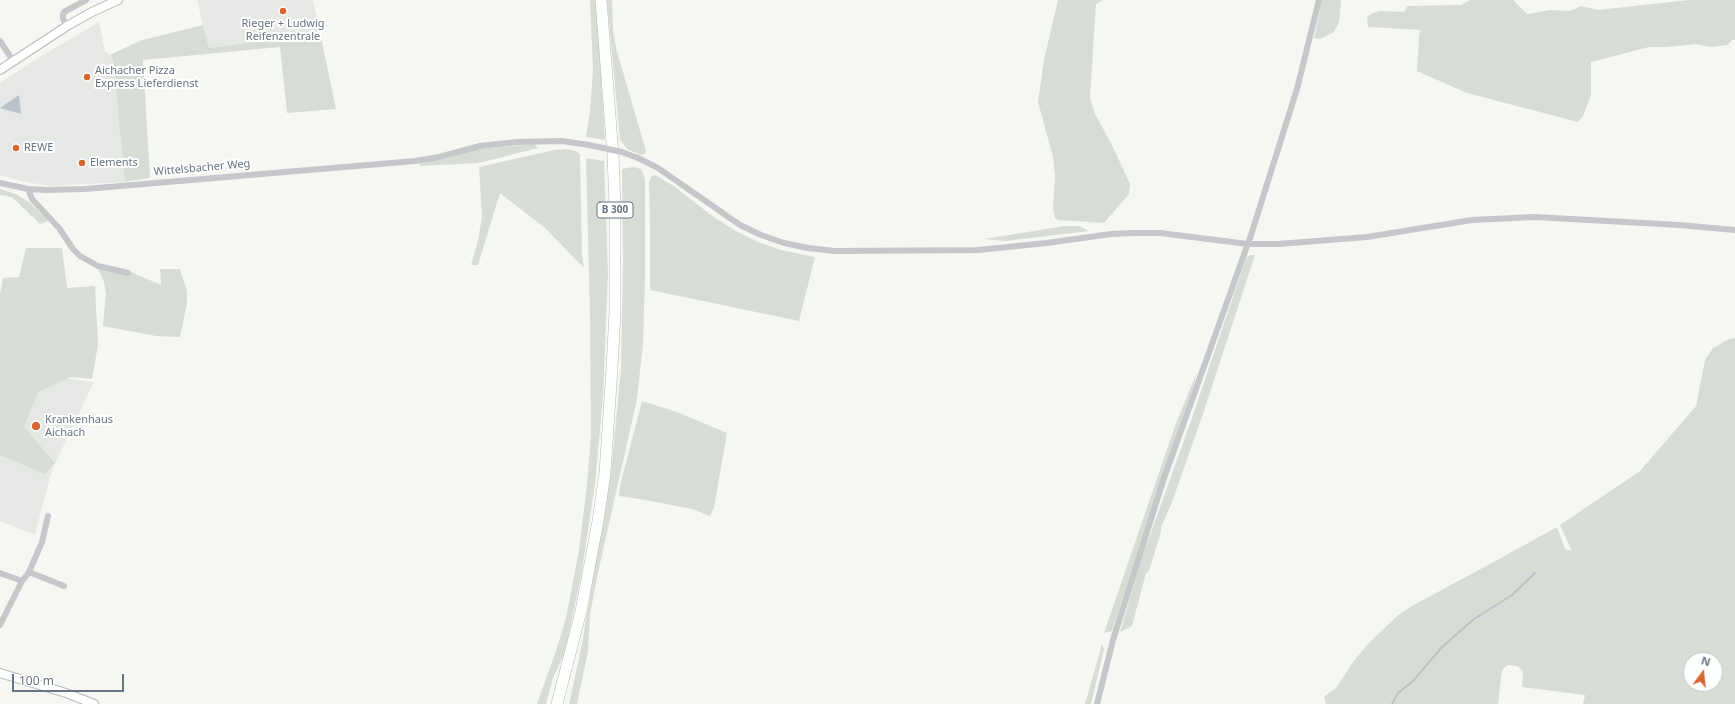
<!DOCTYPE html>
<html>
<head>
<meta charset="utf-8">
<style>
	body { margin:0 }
	#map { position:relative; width:1735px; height:704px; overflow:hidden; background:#f6f6f3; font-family:"Noto Sans",sans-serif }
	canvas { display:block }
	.north { position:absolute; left:1683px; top:652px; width:40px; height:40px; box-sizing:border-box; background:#fff; border:1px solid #c2c7cd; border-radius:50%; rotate:15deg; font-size:11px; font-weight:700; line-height:16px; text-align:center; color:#677482 }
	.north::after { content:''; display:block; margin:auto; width:14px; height:18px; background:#d66633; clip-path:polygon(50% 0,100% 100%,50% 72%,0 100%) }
	.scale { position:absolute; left:12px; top:674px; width:112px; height:18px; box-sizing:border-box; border:2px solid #677482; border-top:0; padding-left:5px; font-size:12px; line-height:14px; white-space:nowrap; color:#677482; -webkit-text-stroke:3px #fff; paint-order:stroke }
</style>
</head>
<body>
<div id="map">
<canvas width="1735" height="704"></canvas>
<div class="north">N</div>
<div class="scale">100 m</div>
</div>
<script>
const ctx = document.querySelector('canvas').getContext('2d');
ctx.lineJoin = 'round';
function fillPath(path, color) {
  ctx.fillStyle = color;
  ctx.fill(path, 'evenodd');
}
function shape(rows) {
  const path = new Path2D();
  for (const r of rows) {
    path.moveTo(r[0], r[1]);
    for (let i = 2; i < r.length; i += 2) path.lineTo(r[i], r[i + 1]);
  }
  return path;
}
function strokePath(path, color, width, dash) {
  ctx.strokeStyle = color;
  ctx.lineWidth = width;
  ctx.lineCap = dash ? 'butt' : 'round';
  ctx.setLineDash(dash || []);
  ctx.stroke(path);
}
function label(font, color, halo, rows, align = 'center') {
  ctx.font = font + ' "Noto Sans",sans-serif';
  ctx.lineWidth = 4;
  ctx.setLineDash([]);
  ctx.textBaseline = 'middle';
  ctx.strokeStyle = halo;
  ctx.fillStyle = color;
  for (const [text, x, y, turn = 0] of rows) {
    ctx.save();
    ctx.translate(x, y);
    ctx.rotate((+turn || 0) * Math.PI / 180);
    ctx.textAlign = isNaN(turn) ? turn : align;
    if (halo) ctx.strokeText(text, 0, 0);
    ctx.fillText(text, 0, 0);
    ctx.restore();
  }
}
fillPath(shape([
	[197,0,313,0,320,33,209,48],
	[99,22,105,51,110,55,113,61,125,182,51,186,25,182,0,175,0,83,38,58],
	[0,370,94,382,52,470,35,535,0,521]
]), '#e6e8e6');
fillPath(shape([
	[590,0,595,0,597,14,605,140,586,137,590,111,593,70],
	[607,0,612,0,613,30,616,48,643,141,646,151,645,154,641,155,627,149,620,139],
	[1058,0,1103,0,1096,4,1090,98,1095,114,1112,145,1130,184,1129,194,1104,223,1059,220,1055,218,1054,215,1053,208,1055,175,1053,157,1038,102,1044,60],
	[1322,0,1341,0,1340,14,1339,22,1334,32,1320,39,1314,38],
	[1470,0,1513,0,1527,14,1550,10,1570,11,1581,6,1598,10,1689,0,1735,0,1735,40,1732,40,1728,45,1710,47,1696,44,1666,47,1649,47,1591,62,1591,95,1583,116,1578,122,1467,93,1417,71,1419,35,1421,30,1368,27,1367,17,1373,13,1380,11,1404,12,1407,6,1461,5],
	[203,25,209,48,320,33,336,109,287,113,280,47,143,60,150,178,125,182,113,61,110,55,142,40],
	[534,144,538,148,479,163,420,166,419,163,447,158,479,149],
	[565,149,576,151,580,154,582,254,584,268,545,228,500,193,478,265,471,265,478,240,482,217,479,167,554,150],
	[586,158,604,161,608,273,603,396,595,484,581,576,565,652,553,678,546,704,537,704,557,648,566,618,579,550,587,484,591,435,590,315],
	[633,167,641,169,645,179,645,279,643,343,637,399,599,568,590,614,588,651,577,704,569,704,581,649,611,474,621,368,623,261,622,169],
	[654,175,657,176,675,187,715,218,736,231,758,242,781,250,815,257,799,321,650,290,650,220,649,182,651,177],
	[0,189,16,194,30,203,49,221,40,224,12,197,0,195],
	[1065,226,1079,226,1089,231,1005,241,984,239],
	[26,248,62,248,67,288,95,286,98,345,92,379,71,377,38,392,24,427,55,463,44,474,0,455,0,294,3,278,19,277],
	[1250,255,1255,255,1204,411,1171,505,1161,527,1161,532,1149,571,1146,573,1132,626,1120,632,1140,563,1193,415,1246,258],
	[98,269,129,275,131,272,161,285,160,269,180,269,187,291,187,303,180,337,156,336,103,326,106,293,104,282],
	[1735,338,1735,704,1583,704,1585,695,1522,687,1523,672,1518,666,1508,665,1502,670,1498,704,1326,704,1324,697,1336,688,1353,662,1368,644,1396,617,1410,607,1501,558,1557,527,1565,549,1572,551,1560,525,1640,471,1696,406,1705,360,1713,348,1729,339],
	[1691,660,1715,660,1715,684,1691,684],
	[1197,372,1192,392,1178,431,1112,631,1104,633,1175,426],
	[642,401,677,412,727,433,714,508,710,516,692,509,646,500,619,496,620,486],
	[1102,644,1104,649,1091,704,1085,704]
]), '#d7ddd4');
fillPath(shape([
	[19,95,21,114,0,108]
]), '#bac3c8');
strokePath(shape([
	[1392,704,1398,693,1413,681,1442,647,1474,619,1512,595,1535,573]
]), '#bac3c8', 2);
const secondary = shape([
	[0,70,67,26,92,12,118,0],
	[0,673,66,693,94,704]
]);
const highway = shape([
	[557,704,581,611,598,521,605,473,612,368,615,313,615,206,613,155,601,0]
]);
strokePath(secondary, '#b5b9bd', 10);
strokePath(highway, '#b5b8bb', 12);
strokePath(shape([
	[67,26,63,19,63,14,64,12,86,0],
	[0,41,13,61],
	[638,158,658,168,740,225,761,235,784,243,808,248,835,251,978,250,1047,243,1111,234,1135,233,1160,233,1248,244,1278,244,1367,237,1472,220,1535,217,1679,225,1735,230],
	[0,183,28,189,46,190,85,189,415,161,439,157,480,146,517,142,562,141,589,145],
	[28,189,32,199,59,228,73,249,80,256,98,266,128,273],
	[29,572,64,586],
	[0,573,22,581],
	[0,625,22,581,29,572,42,542,48,516],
	[1097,704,1113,640,1163,481,1251,235,1297,89,1319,0]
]), '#c5c7cb', 6);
strokePath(secondary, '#fff', 8);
strokePath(highway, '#fff', 11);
strokePath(shape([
	[589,145,622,152,638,158]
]), '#c5c7cb', 6);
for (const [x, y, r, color] of [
	[283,11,4,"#d66633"],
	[87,77,4,"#d66633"],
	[16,148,4,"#d66633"],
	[82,163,4,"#d66633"],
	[36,426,5,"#d66633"]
]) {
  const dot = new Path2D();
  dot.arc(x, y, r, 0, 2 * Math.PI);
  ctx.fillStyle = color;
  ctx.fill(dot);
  strokePath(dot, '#fff', 1.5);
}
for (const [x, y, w] of [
	[615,210,36]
]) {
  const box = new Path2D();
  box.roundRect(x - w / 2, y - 8, w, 16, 3);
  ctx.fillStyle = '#fff';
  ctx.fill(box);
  strokePath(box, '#677482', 1);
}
label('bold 10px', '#677482', null, [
	["B 300",615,210]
]);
label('11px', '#677482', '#fff', [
	["Rieger + Ludwig",283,24,"center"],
	["Reifenzentrale",283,37,"center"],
	["Aichacher Pizza",95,71],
	["Express Lieferdienst",95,84],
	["REWE",24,148],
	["Elements",90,163],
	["Krankenhaus",45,420],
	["Aichach",45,433]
], 'left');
label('11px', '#677482', '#fff', [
	["Wittelsbacher Weg",202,168,-5]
]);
</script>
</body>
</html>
